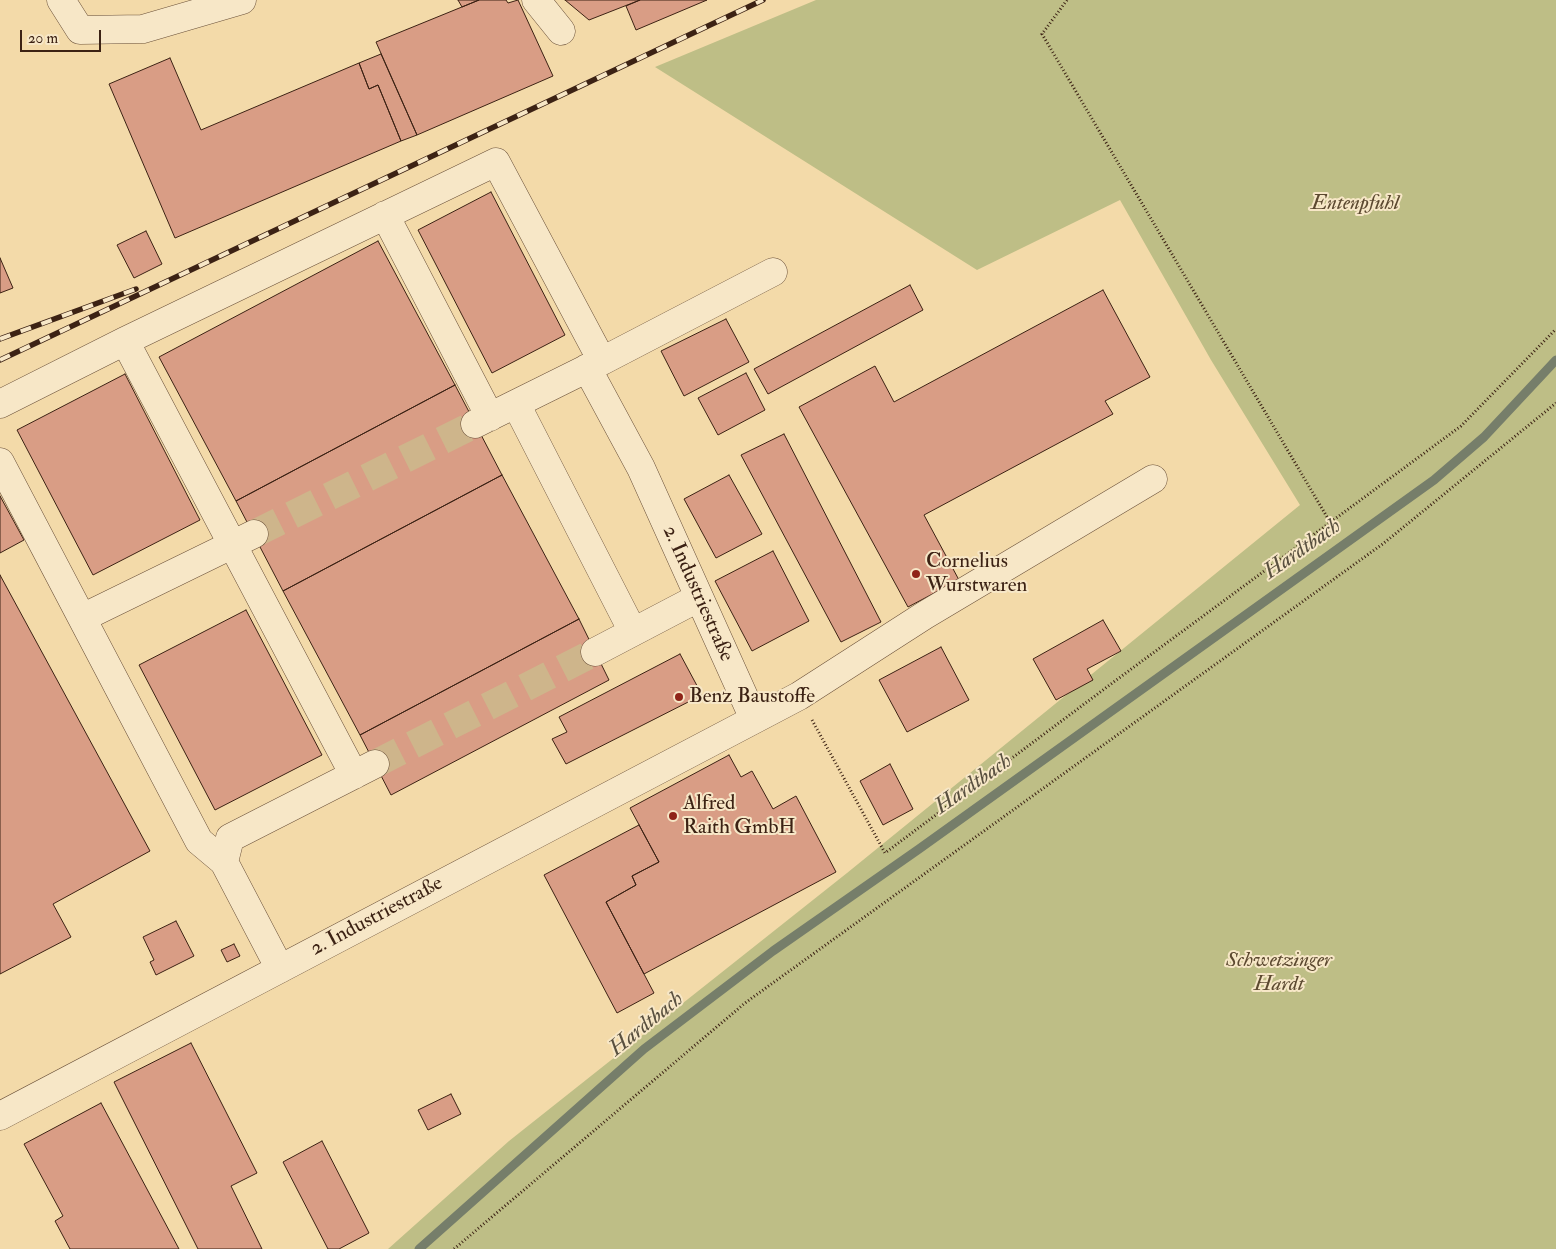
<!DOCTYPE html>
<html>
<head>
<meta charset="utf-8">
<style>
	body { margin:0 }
	#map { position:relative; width:1556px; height:1249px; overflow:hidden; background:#f3daa9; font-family:"IM FELL Double Pica",serif }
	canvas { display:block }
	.scale { position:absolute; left:20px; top:30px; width:81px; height:22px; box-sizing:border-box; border:2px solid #3c2214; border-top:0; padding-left:6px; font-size:15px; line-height:18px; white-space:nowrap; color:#3c2214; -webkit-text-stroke:4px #f7e7c7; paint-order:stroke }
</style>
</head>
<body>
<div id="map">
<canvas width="1556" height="1249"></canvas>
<div class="scale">20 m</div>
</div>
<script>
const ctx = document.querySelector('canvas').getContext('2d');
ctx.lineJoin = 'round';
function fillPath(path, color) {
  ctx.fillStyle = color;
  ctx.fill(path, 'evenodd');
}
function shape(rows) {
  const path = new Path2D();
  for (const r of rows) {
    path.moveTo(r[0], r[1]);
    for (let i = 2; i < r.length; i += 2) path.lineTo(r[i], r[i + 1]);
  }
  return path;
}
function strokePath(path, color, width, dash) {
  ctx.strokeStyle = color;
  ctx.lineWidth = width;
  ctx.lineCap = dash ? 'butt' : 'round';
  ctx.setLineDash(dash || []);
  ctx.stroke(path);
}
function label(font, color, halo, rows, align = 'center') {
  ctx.font = font + ' "IM FELL Double Pica",serif';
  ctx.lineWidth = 4;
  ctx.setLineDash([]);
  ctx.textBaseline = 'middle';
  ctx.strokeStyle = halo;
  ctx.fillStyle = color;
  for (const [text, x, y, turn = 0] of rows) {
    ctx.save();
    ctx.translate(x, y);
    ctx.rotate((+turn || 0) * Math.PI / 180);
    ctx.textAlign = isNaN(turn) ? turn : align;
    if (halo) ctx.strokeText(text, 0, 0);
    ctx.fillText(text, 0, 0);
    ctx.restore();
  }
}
fillPath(shape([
	[816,0,1556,0,1556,1249,388,1249,509,1141,847,873,1300,505,1211,360,1120,200,977,270,655,67]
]), '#bebe86');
strokePath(shape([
	[419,1249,644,1049,773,951,919,849,1434,480,1484,437,1556,360]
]), '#767e6a', 9);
const building = shape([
	[458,0,479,0,462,7,458,0],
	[479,0,506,0,508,3,518,0,553,76,417,135,376,42,479,0],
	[565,0,640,0,589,20,565,0],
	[640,0,707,0,636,30,626,6,640,0],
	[381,54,417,135,401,141,378,85,369,89,359,63,381,54],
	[170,58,201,130,359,63,369,89,378,85,401,141,175,238,109,84,170,58],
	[491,192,565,335,492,373,418,230,491,192],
	[146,231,162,264,134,278,117,245,146,231],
	[378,241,455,385,236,501,159,357,378,241],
	[0,258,13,288,0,293,0,258],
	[910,285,923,310,768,394,754,369,910,285],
	[1103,290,1150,377,1105,401,1113,414,924,515,959,580,908,607,799,407,875,366,894,402,1103,290],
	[726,319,749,362,684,396,661,351,726,319],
	[746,373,765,410,718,435,698,398,746,373],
	[125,374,200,520,93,575,17,430,125,374],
	[455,385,502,475,283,591,236,501,455,385],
	[784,434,881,622,841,642,741,455,784,434],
	[502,475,579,619,360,735,283,591,502,475],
	[729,475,762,534,716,558,684,499,729,475],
	[0,496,24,540,0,553,0,496],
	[773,551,809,621,752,651,715,581,773,551],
	[0,575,150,851,53,904,71,937,0,974,0,575],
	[246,610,322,755,215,810,139,665,246,610],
	[579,619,609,680,391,795,360,735,579,619],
	[1103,620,1121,651,1087,669,1093,680,1056,700,1033,659,1103,620],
	[941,647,969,700,907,732,879,680,941,647],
	[680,654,702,695,566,764,552,739,567,732,559,717,680,654],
	[729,755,741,777,752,771,773,809,796,796,836,872,644,974,606,902,636,885,632,876,659,862,630,808,729,755],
	[890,764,913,809,883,825,860,781,890,764],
	[639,825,659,862,632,876,636,885,606,902,654,993,617,1013,544,875,639,825],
	[176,921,194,956,156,975,150,962,154,960,143,937,176,921],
	[234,944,240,956,227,962,221,950,234,944],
	[191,1043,257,1173,231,1186,262,1249,198,1249,114,1082,191,1043],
	[451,1094,461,1114,428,1130,418,1110,451,1094],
	[101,1103,179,1249,70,1249,55,1221,63,1216,24,1144,101,1103],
	[322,1141,369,1233,339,1249,328,1249,283,1162,322,1141]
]);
fillPath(building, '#d99d85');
strokePath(building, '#3c2214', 1);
strokePath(shape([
	[254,534,475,424],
	[375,764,595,652]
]), '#ceb58b', 28, [28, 14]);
const minor = shape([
	[61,0,80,30,143,29,242,0],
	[536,0,561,31],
	[385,215,490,417],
	[125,341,354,775],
	[602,361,773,272],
	[587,368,641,468,754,719],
	[0,404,125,341,496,162,602,361,475,424],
	[516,404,633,632],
	[0,462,199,841,224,862],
	[82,618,254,534],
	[595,652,698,598],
	[280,969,224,862,230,838,375,764],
	[0,1116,799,696,925,615,1153,479]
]);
strokePath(minor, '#6a5039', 29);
strokePath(shape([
	[1067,0,1042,34,1330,522],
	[812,720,885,853,1115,681,1461,426,1556,329],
	[454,1249,745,1003,1384,543,1556,403]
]), '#3c2214', 3, [1, 2.5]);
strokePath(minor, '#f7e7c7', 28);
const rail = shape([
	[0,339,136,289],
	[0,360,763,0]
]);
strokePath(rail, '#3c2214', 5.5);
strokePath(rail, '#f7e7c7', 4, [11]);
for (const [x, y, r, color] of [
	[916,574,5,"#8f2418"],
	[679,697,5,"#8f2418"],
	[673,816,5,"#8f2418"]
]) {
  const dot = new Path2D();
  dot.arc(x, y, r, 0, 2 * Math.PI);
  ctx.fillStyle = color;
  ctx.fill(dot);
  strokePath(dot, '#f7e7c7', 2);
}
label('italic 21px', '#5c4930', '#f7e7c7', [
	["Entenpfuhl",1355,204],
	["Schwetzinger",1279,961],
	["Hardt",1279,985]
]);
label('21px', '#3c2214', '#f7e7c7', [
	["Cornelius",926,562],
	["Wurstwaren",926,586],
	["Benz Baustoffe",689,697],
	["Alfred",683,804],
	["Raith GmbH",683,828]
], 'left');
label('21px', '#3c2214', '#f7e7c7', [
	["2. Industriestraße",697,594,66],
	["2. Industriestraße",377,917,-28]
]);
label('italic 22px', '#59503f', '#f7e7c7', [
	["Hardtbach",1303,550,-35],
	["Hardtbach",974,785,-35],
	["Hardtbach",647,1025,-39]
]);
</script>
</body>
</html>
